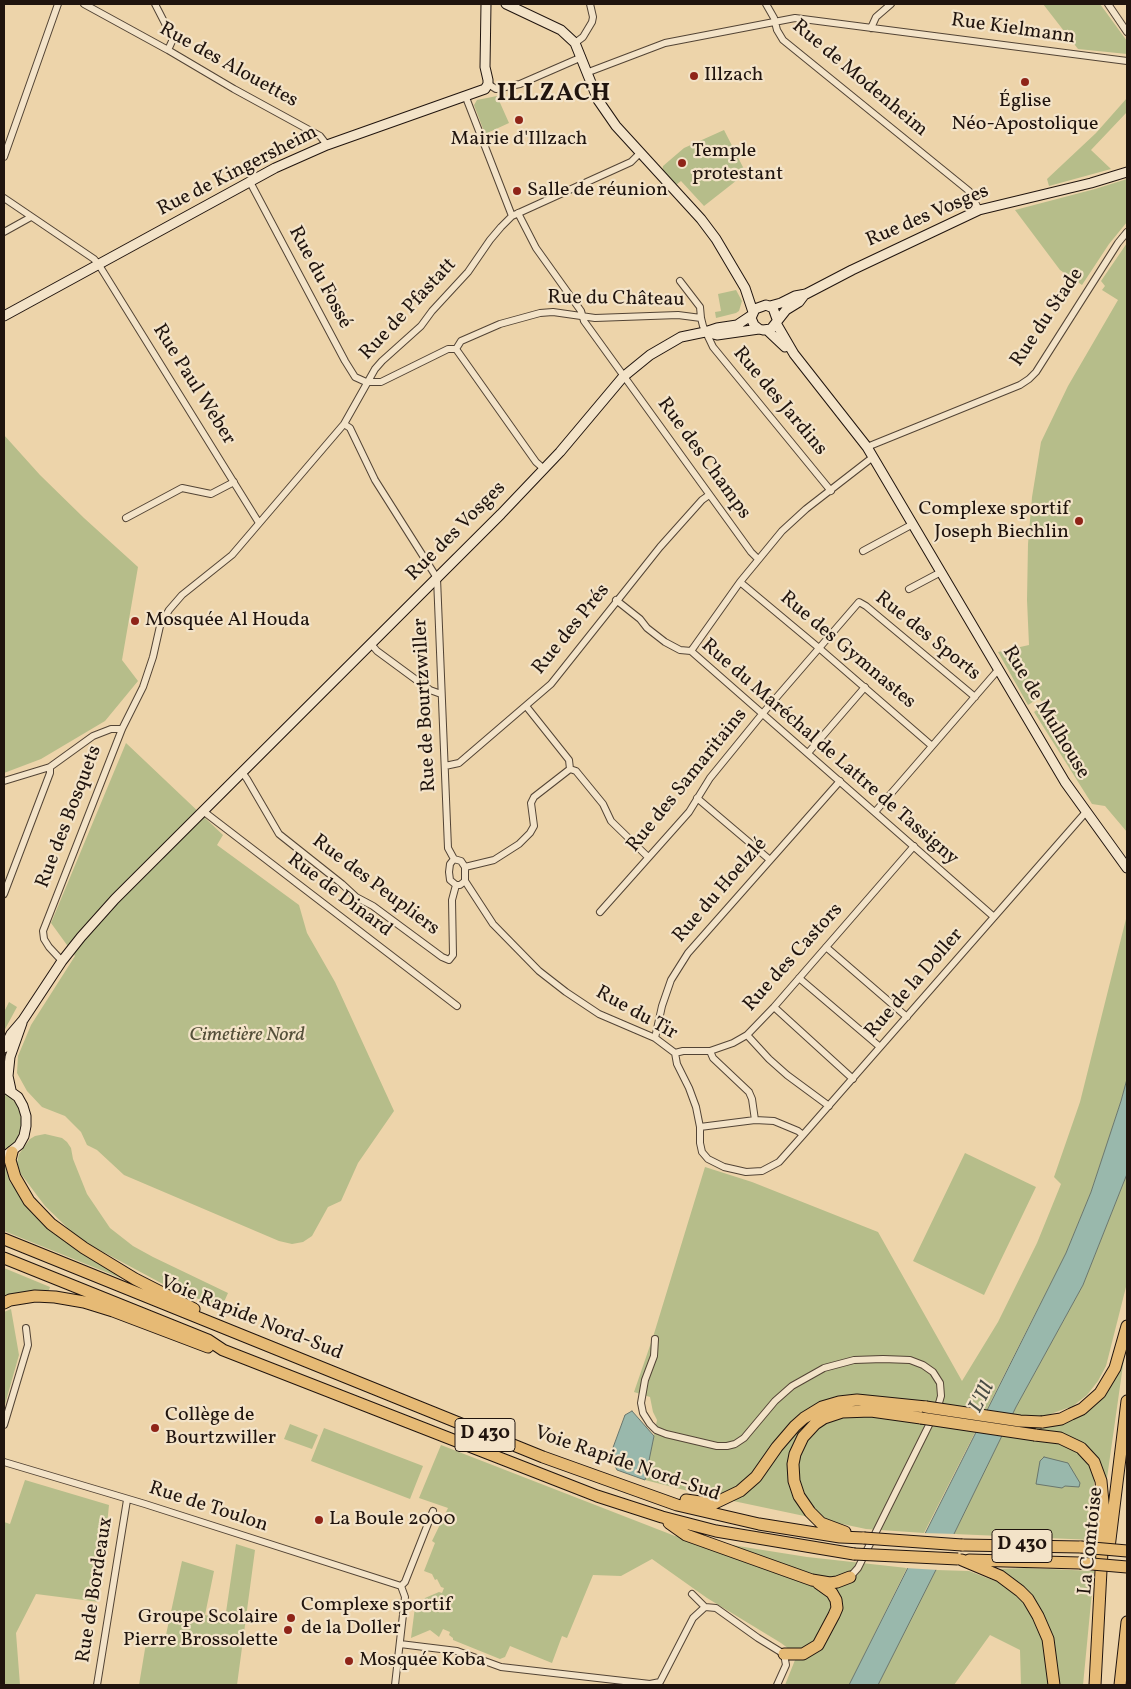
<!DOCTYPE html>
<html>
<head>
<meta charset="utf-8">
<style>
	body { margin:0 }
	#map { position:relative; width:1131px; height:1689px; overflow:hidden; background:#edd4aa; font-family:Vollkorn,serif }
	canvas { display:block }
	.frame { position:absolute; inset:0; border:5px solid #20140e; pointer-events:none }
</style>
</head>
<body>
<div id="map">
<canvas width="1131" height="1689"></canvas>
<div class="frame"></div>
</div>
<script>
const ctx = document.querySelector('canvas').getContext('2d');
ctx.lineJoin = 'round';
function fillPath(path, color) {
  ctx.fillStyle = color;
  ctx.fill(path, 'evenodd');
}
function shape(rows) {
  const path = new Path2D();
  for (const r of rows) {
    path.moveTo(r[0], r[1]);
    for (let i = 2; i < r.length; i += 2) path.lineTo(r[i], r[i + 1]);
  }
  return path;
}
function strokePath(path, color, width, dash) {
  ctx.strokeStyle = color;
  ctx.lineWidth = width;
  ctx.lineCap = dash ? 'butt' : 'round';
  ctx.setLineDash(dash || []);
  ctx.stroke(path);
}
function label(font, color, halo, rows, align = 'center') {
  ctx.font = font + ' Vollkorn,serif';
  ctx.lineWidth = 4.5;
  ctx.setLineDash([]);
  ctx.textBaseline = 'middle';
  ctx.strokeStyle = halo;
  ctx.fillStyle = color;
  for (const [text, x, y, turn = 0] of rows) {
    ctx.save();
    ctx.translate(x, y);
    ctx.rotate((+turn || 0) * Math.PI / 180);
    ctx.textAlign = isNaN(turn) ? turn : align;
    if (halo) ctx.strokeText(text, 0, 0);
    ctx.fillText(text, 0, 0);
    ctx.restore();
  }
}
fillPath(shape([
	[1043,4,1100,4,1127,41,1127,54,1078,49],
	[497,96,509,123,485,134,474,105,477,100],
	[1127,98,1127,112,1091,150,1111,169,1049,186,1047,179,1096,133],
	[724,130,746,173,704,206,681,181,676,185,662,172,663,166,684,148],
	[1127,179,1127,222,1109,244,1082,285,1060,270,1015,210,1095,189],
	[1127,243,1127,832,1105,806,1092,804,1034,712,1044,704,1039,698,1028,705,998,652,1029,645,1027,600,1028,544,1032,497,1041,442,1068,386,1118,300,1102,290,1105,286,1101,281],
	[736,290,742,301,739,311,736,313,716,318,715,312,721,311,718,294],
	[4,435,40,475,84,518,138,567,122,660,138,681,105,721,41,759,4,773],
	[126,743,223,835,217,845,299,905,307,933,335,982,394,1111,358,1163,341,1201,328,1207,312,1236,303,1242,292,1244,279,1241,124,1175,97,1150,87,1145,81,1132,65,1116,42,1107,27,1091,17,1073,18,1056,31,1025,75,956,51,923],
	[1127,915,1127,1079,1121,1101,1091,1192,1066,1253,924,1533,866,1529,700,1494,645,1480,657,1420,653,1412,650,1397,634,1392,653,1337,705,1167,752,1182,878,1232,962,1381,998,1322,1037,1243,1061,1184,1054,1177,1080,1102],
	[9,1002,17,1007,4,1031,4,1012],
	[4,1092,14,1101,19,1108,22,1125,16,1142,4,1152],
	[45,1134,62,1138,67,1142,71,1148,73,1159,87,1194,110,1228,133,1246,153,1257,228,1293,224,1302,229,1312,161,1283,79,1239,45,1206,21,1174,17,1163,19,1154,30,1139,35,1136],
	[965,1153,1036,1187,984,1295,913,1261],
	[5,1164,10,1182,24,1200,85,1255,123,1279,4,1231,4,1165],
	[1127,1174,1127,1283,1106,1366,1098,1381,1087,1395,1073,1406,1045,1416,1080,1415,1125,1351,1107,1478,1094,1481,1094,1540,954,1534,1016,1407,1083,1285],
	[4,1268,50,1287,49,1290,4,1296],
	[11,1309,19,1355,4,1408,4,1312],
	[290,1424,318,1435,312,1449,284,1439],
	[324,1428,423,1466,410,1499,311,1461],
	[441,1445,675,1536,807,1557,907,1568,849,1685,785,1685,797,1655,781,1643,707,1598,652,1559,621,1576,593,1575,567,1638,562,1636,552,1663,510,1646,505,1657,500,1659,453,1640,453,1638,449,1635,450,1632,443,1629,439,1637,430,1630,411,1638,415,1607,422,1605,425,1598,439,1592,442,1593,444,1588,441,1587,437,1579,435,1580,432,1574,424,1571,435,1543,432,1541,448,1508,419,1498],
	[25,1480,109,1505,99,1602,36,1594,16,1633,20,1685,4,1685,4,1522,10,1524],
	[236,1544,255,1550,237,1685,139,1685,146,1643,164,1644,182,1561,214,1571,205,1615,225,1619],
	[1026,1568,1094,1571,1083,1685,1021,1685,1020,1650,990,1635,954,1685,878,1685,936,1570,969,1571,995,1581,997,1569]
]), '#b6bd8a');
const water = shape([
	[1127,1079,1127,1174,1083,1285,1016,1407,954,1534,878,1685,849,1685,1066,1253,1091,1192,1121,1101,1127,1079],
	[632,1411,654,1436,645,1480,617,1470,613,1462,611,1453,625,1415,632,1411],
	[1044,1457,1068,1463,1080,1483,1079,1487,1065,1486,1062,1488,1036,1484,1040,1461,1044,1457]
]);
fillPath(water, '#99b8ac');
strokePath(water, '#69766d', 1);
fillPath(shape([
	[922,1533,957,1534,939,1570,905,1568]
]), '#edd4aa');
const street = shape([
	[84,4,168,50,234,89,320,136,327,145],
	[155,4,173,39,168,50],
	[766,4,774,18,777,30,783,40,969,191,979,210],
	[1108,4,1127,32],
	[871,28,876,17,891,4],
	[575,43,583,37,592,22,593,17,590,4],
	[586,73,665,43,795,18,1127,61],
	[488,84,496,89,520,84,582,57],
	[465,95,512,216],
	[4,157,58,4],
	[250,182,345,361,355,377,366,382,381,382,448,349,456,349],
	[4,198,94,259,99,265,259,523],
	[518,213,536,248,581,311,584,321,751,552,758,559],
	[4,232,31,217],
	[680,281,700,307,701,318],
	[456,349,461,341,500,324,540,313,553,312,595,318,678,315,701,318,703,326,713,347,831,491],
	[456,349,536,462,544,469],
	[344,424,350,428,375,480,437,578,448,848,454,859],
	[867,447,1020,385,1029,379,1036,372,1118,243,1127,232],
	[126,518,182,488,211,494,234,482],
	[863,551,913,524],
	[740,582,819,648,932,746],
	[909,589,941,572],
	[616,600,640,619,647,628,665,642,680,650,691,651,994,917],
	[371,644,377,651,430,690,441,694],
	[691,651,740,582,782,531,806,509,873,457],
	[526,706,569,760,570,769],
	[808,753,865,687],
	[445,766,459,763,551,684,660,547,702,500,709,495],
	[570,769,576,771,603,804,611,821,648,857],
	[242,772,247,779,279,834,342,884,356,897,373,906,442,957,449,960,453,955,452,900,456,885],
	[4,781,50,767,93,736,111,729,122,729],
	[697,798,770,860],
	[203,811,457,1006],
	[875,812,998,670],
	[454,859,461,861,465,867,465,881,460,885,456,885,450,880,449,872,450,864,454,859],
	[465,867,494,860,519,844,530,833,534,826,531,803,534,797,570,769],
	[465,881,493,924,539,971,566,992,599,1014,655,1038,675,1053,677,1064,689,1088,696,1107,700,1127,700,1143,702,1152,708,1159,724,1167,746,1172,762,1171,779,1162,803,1135,1086,812],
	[4,894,50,773,50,767],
	[600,912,689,812,710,778,763,713,859,602,866,606,975,697],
	[826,947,907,1017],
	[62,961,49,947,44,939,43,931,122,729,143,687,153,657,160,626,169,610,182,595,232,555,344,424,375,369,382,361,421,326,432,311,468,272,490,240,501,227,512,216,631,162,640,153],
	[799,978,880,1047],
	[774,1007,853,1079],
	[747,1035,769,1059,787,1075,829,1106],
	[655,1038,662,1006,671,980,688,953,840,781],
	[710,1051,713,1058,749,1092,752,1099,755,1120,774,1121,798,1131,803,1135],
	[675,1053,683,1051,710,1051,733,1043,747,1035,774,1007,914,846],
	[700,1127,755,1120],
	[655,1339,654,1356,645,1380,641,1403,643,1413,650,1424,656,1430,666,1434,717,1446,727,1446,735,1444,744,1438,775,1401,792,1386,824,1368,854,1360,883,1359,910,1360,923,1365,933,1372,940,1383,941,1396,937,1410],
	[4,1425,28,1345,26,1328],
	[4,1462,145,1504,401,1586],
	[850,1577,858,1568,932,1419],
	[692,1594,705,1607],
	[705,1607,716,1608,758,1638,784,1654,786,1665,777,1685],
	[400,1644,457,1651,501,1667,650,1684,660,1682,693,1618,705,1607],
	[97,1685,127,1500],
	[395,1685,405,1597,401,1586,405,1582,433,1511]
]);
const secondary = shape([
	[506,4,561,30,575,43,598,100,616,126,701,219,716,239,745,288,753,312],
	[770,306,781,303,795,296,806,294,852,270,979,210,1091,183,1127,172],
	[4,316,275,168,327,145,485,89,488,84,488,80,485,67,486,4],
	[777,319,773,308,766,305,755,309,751,318,754,325,759,329,763,330,771,329,786,310,799,302,805,294],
	[776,323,794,354,867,447,1065,782,1127,868],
	[767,330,785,347],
	[705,332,717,335,759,329],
	[4,1048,11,1034,23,1020,62,961,81,937,115,899,501,514,560,452,623,377,650,355,681,337,705,332,717,328,737,325,752,315],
	[4,1087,18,1097,23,1106,26,1116,26,1126,24,1136,19,1145,4,1157],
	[11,1090,8,1076,10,1057,22,1023]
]);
const highway = shape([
	[12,1152,10,1160,15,1177,29,1201,51,1224,84,1248,135,1279,194,1309],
	[4,1239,543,1457,677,1505,759,1524,840,1537,864,1538],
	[4,1258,208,1340,223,1350,597,1496,662,1517,716,1531,854,1554],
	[4,1303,10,1300,35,1296,55,1297,84,1302,113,1311,208,1347],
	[1042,1422,1061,1419,1071,1414,1082,1409,1100,1393,1115,1368,1127,1326],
	[1035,1435,1060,1438,1081,1448,1094,1462,1101,1481,1104,1513,1095,1685],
	[686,1500,707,1503,715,1503,740,1491,756,1477,777,1447,795,1426,804,1418,822,1407,839,1402,857,1400,926,1407],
	[669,1523,686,1535,812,1580,830,1583,837,1582,850,1577],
	[845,1532,821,1523,810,1512,799,1496,794,1481,793,1464,795,1454,803,1437,815,1424,824,1418,842,1412,871,1411,921,1418],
	[962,1545,1081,1547],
	[1109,1548,1127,1401],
	[962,1560,1000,1576,1020,1591,1028,1599,1038,1616,1048,1639,1054,1685],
	[969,1560,1080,1563],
	[784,1654,803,1654,818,1645,834,1615,837,1608,836,1600,832,1593,818,1583],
	[1120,1685,1127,1622]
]);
strokePath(street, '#534435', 8);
strokePath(secondary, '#20140e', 11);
strokePath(highway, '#20140e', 13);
strokePath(street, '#f3e3c8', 6);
strokePath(secondary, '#f3e3c8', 9);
strokePath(highway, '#e6ba75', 11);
const highwayBridge = shape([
	[926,1407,1020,1421,1042,1422],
	[921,1418,1035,1435],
	[864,1538,962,1545],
	[1081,1547,1127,1551],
	[854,1554,958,1559],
	[1080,1563,1127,1567]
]);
strokePath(highwayBridge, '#20140e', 13, []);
strokePath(highwayBridge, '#e6ba75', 11);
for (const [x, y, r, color] of [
	[694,76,5,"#8f2418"],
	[1025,82,5,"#8f2418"],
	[519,120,5,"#8f2418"],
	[682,163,5,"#8f2418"],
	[517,191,5,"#8f2418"],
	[1079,521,5,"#8f2418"],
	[135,621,5,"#8f2418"],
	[155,1428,5,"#8f2418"],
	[319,1520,5,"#8f2418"],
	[291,1618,5,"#8f2418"],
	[288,1630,5,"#8f2418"],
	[349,1661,5,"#8f2418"]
]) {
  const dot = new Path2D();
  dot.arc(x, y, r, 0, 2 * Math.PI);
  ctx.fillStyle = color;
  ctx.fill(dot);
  strokePath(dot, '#f3e3c8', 2);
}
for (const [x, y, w] of [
	[485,1435,60],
	[1022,1546,60]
]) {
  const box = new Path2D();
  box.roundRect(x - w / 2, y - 16.5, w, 33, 4);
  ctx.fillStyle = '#f3e3c8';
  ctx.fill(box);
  strokePath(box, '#20140e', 1);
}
label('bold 19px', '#20140e', null, [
	["D 430",485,1435],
	["D 430",1022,1546]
]);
label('20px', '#20140e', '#f3e3c8', [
	["Rue Kielmann",1013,30,8],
	["Rue des Alouettes",228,66,29],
	["Rue de Modenheim",859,79,40],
	["Rue de Kingersheim",238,172,-27],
	["Rue des Vosges",928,217,-23],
	["Rue du Fossé",319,278,62],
	["Rue du Château",616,300,1],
	["Rue de Pfastatt",409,310,-47],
	["Rue du Stade",1048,318,-56],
	["Rue Paul Weber",193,385,58],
	["Rue des Jardins",779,402,50],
	["Rue des Champs",703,459,54],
	["Rue des Vosges",457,532,-45],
	["Rue des Prés",572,630,-51],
	["Rue des Sports",927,637,39],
	["Rue des Gymnastes",847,651,40],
	["Rue de Bourtzwiller",426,705,-93],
	["Rue de Mulhouse",1045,713,59],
	["Rue du Maréchal de Lattre de Tassigny",829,753,41],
	["Rue des Samaritains",688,781,-51],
	["Rue des Bosquets",70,817,-69],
	["Rue des Peupliers",375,886,37],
	["Rue du Hoelzlé",721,891,-49],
	["Rue de Dinard",339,896,37],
	["Rue des Castors",794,958,-48],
	["Rue de la Doller",915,984,-49],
	["Rue du Tir",636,1014,29],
	["Voie Rapide Nord-Sud",251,1319,22],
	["Voie Rapide Nord-Sud",627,1465,19],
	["Rue de Toulon",208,1508,18],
	["La Comtoise",1092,1541,-84],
	["Rue de Bordeaux",96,1590,-81]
]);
label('20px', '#20140e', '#f3e3c8', [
	["Illzach",704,76],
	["Église",1025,102,"center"],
	["Néo-Apostolique",1025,125,"center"],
	["Mairie d'Illzach",519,140,"center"],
	["Temple",692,152],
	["protestant",692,175],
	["Salle de réunion",527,191],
	["Complexe sportif",1069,510,"right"],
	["Joseph Biechlin",1069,533,"right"],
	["Mosquée Al Houda",145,621],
	["Collège de",165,1416],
	["Bourtzwiller",165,1439],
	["La Boule 2000",329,1520],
	["Complexe sportif",301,1606],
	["de la Doller",301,1629],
	["Groupe Scolaire",278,1618,"right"],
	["Pierre Brossolette",278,1641,"right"],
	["Mosquée Koba",359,1661]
], 'left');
label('italic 20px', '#544f39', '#f3e3c8', [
	["Cimetière Nord",247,1036]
]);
label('italic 21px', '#4a4d45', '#f3e3c8', [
	["L'Ill",983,1398,-63]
]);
ctx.letterSpacing = '1px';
label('bold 25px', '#20140e', '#f3e3c8', [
	["ILLZACH",554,95]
]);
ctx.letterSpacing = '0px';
</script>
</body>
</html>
